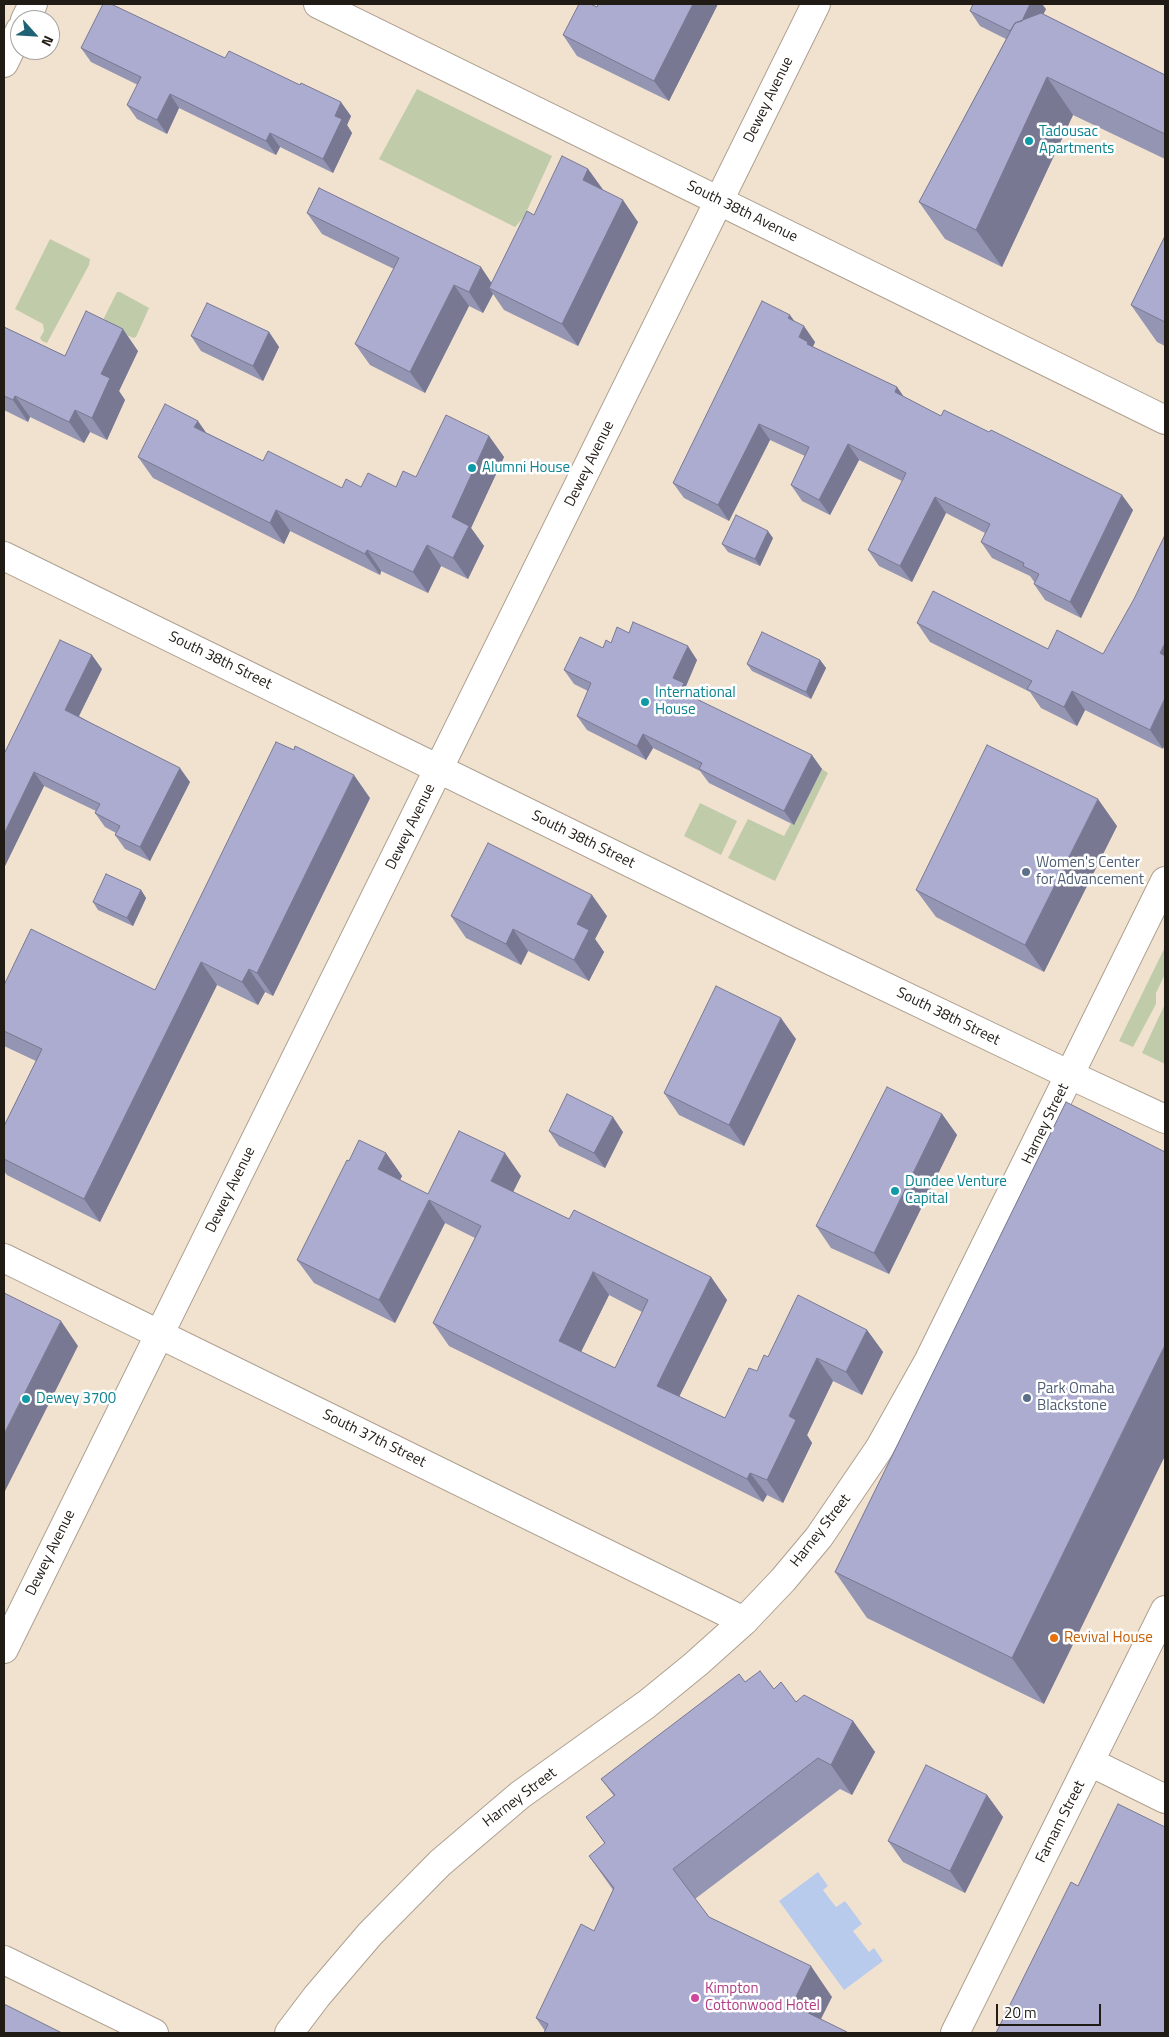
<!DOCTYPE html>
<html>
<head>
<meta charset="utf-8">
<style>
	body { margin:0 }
	#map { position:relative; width:1169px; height:2037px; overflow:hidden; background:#f1e2d0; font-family:"Titillium Web",sans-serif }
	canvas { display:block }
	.frame { position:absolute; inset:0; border:5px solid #211b15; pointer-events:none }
	.north { position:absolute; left:10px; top:10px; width:50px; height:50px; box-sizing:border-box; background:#fff; border:1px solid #a6a4a1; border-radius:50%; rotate:116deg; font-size:14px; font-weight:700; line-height:20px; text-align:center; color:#211b15 }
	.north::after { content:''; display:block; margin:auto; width:18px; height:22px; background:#1f6275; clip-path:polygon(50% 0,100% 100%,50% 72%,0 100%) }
	.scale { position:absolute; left:996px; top:2004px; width:105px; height:22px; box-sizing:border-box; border:2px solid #211b15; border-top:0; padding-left:6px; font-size:15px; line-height:18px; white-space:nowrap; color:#211b15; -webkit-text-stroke:4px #fff; paint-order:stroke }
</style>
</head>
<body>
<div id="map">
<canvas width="1169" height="2037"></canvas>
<div class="frame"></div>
<div class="north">N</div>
<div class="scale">20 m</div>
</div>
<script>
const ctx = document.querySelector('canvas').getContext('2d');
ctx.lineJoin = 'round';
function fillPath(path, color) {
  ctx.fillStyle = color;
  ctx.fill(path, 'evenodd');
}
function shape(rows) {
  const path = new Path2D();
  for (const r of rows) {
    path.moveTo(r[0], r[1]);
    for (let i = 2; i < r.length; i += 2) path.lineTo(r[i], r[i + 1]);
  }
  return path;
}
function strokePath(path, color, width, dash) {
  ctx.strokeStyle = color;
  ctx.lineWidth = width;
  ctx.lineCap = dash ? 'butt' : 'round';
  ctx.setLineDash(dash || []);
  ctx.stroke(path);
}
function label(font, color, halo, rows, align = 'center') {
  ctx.font = font + ' "Titillium Web",sans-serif';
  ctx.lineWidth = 5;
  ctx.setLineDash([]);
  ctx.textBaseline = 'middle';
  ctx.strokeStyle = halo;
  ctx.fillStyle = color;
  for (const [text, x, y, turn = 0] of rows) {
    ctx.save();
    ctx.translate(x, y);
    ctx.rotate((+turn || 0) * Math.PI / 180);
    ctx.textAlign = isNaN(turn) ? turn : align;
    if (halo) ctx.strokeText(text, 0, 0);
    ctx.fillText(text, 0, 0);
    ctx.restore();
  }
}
fillPath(shape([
	[417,89,552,156,524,217,515,227,379,159],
	[50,239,90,259,89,265,47,343,42,341,40,338,44,331,43,324,15,309],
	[117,292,120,292,149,308,136,337,133,338,102,322],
	[822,769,828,773,775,881,728,858,748,819,784,836,791,823,794,825],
	[700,803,737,821,721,855,684,836],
	[1165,947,1165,974,1156,993,1156,1004,1133,1047,1119,1041],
	[1165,1004,1165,1064,1142,1053]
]), '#c0cbaa');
fillPath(shape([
	[818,1872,828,1886,823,1890,836,1907,845,1901,862,1924,853,1931,869,1952,874,1948,883,1961,844,1990,779,1901]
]), '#b8cbed');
const street = shape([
	[318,4,1165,420],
	[25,20,33,4],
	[4,63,20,30],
	[4,556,794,943,1070,1075],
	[4,1258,744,1621],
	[4,1649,816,4],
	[1090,1762,1165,1799]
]);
const secondary = shape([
	[1070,1075,1165,1119],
	[4,1960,154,2033],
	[289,2033,317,1996,370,1934,440,1863,520,1795,647,1704,696,1664,744,1621,783,1580,819,1537,879,1449,929,1360,1165,881],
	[955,2033,1165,1610]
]);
strokePath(street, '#aea090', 30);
strokePath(secondary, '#aea090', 30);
strokePath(street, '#fff', 28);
strokePath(secondary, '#fff', 28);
fillPath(shape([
	[718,4,669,101,577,56,563,35],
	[1046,9,1043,14,1165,75,1165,159,1073,115,1002,267,945,239,919,202,1006,39,980,26,970,11],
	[81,48,216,54,351,116,347,125,352,133,333,173,280,147,276,155,179,108,167,134,137,119,127,105,138,85,91,62],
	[588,169,603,190,638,222,578,346,504,310,493,294,483,313,469,306,425,393,370,365,355,344,394,269,322,234,307,213,492,283,534,215],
	[1165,236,1165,346,1157,342,1131,305],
	[795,321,815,342,813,347,897,387,904,397,941,416,1133,510,1081,618,1045,600,1034,584,1035,583,1030,576,992,558,981,542,985,533,946,513,912,582,879,566,868,550,902,481,859,460,830,515,802,501,791,485,805,456,770,440,729,521,684,498,673,483],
	[4,327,65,356,138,351,119,391,125,400,107,440,90,432,84,443,30,417,28,422,4,410],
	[269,332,279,347,263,381,201,351,191,336],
	[207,433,263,461,342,488,361,487,396,487,416,477,489,436,504,457,471,528,484,546,468,579,441,566,428,593,381,571,380,575,290,531,284,544,153,478,138,457],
	[773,538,760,566,728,552,722,544],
	[917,623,1048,649,1103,654,1163,749,1085,710,1077,726,1041,708,1030,692,930,642],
	[629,633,697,660,686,686,694,697,822,769,794,825,709,783,700,771,653,748,646,760,587,730,577,716,588,691,574,684,564,670,603,648,611,643],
	[820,660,826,668,811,699,752,671,747,664],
	[102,669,79,716,190,782,150,861,125,849,115,835,116,833,105,827,95,813,96,811,44,786,4,868,4,754],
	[370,798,273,996,265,992,258,1005,217,985,100,1222,7,1175,4,1171,4,1126,36,1061,4,1046,4,985,155,990],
	[1117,826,1044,972,936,917,916,890],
	[141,890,146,898,133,926,98,910,93,902],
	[451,916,607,916,595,939,604,952,589,981,528,951,521,965,466,938],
	[796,1039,744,1146,679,1115,664,1093],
	[1066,1102,1044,1704,867,1618,835,1572],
	[942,1114,957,1135,889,1274,831,1248,816,1226],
	[549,1131,623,1132,605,1168,559,1146],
	[386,1153,402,1176,400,1180,428,1194,521,1176,513,1192,569,1219,711,1277,727,1300,679,1397,725,1418,757,1371,768,1357,867,1330,883,1352,862,1395,833,1381,807,1435,812,1443,783,1503,767,1495,763,1502,449,1346,433,1323,475,1238,445,1223,395,1323,314,1283,297,1260,349,1161],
	[609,1295,642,1312,615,1368,581,1352],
	[745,1682,774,1689,796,1702,853,1721,875,1752,852,1795,840,1789,695,1899,709,1917,832,1997,545,2031,536,2018,594,1931,613,1890,589,1856,605,1844,586,1817,614,1796,601,1779],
	[987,1795,1003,1817,965,1893,903,1862,888,1841]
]), '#9494b3');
fillPath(shape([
	[693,4,718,4,669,101,654,81],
	[1030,4,1042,4,1046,9,1026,49,1015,34],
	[1047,77,1073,115,1002,267,976,230],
	[170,94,179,108,167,134,157,120],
	[341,102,351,116,347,125,352,133,333,173,323,159,335,116],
	[270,133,280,147,276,155,266,141],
	[588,169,604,191,583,180],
	[623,200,638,222,578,346,562,324],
	[481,267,495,288,489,288,493,294,483,313,469,292],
	[454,285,469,306,425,393,410,372],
	[790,315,801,330,788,318],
	[804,326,815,342,811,350,799,337],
	[123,329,138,351,119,391,125,400,107,440,92,418,101,374],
	[269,332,279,347,263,381,253,366],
	[897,387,908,403,895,392],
	[15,396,30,417,28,422,13,400],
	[75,410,90,432,84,443,69,422],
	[198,421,212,441,194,427],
	[759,424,770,440,729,521,718,505],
	[489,436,504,457,471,528,484,546,468,579,453,558,452,517],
	[848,444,859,460,830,515,819,500],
	[1122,495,1133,510,1081,618,1070,602],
	[935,497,946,513,912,582,900,566],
	[276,510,290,531,284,544,270,523],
	[768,531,773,538,760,566,755,559],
	[427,545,441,566,428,593,413,572],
	[367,550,381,571,380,575,365,554],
	[1165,643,1165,660,1160,653],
	[688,646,697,660,686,686,694,697,680,691,673,678],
	[92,655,102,669,75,724,65,710],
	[820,660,826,668,811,699,806,692],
	[1072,691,1085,710,1077,726,1064,707],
	[1165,698,1165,744,1163,749,1150,730],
	[643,734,653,748,646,760,637,746],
	[812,755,822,769,794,825,784,811],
	[180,768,190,782,150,861,140,847],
	[34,772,44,786,4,868,4,834],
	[354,775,370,798,273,996,257,973],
	[1098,799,1117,826,1044,972,1025,945],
	[141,890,146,898,133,926,127,918],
	[592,895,607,916,595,939,604,952,589,981,574,960,577,924],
	[513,929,528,951,521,965,506,944],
	[201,962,217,985,100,1222,84,1199],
	[249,969,265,992,258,1005,242,982],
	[781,1018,796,1039,744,1146,729,1125],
	[942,1114,957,1135,889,1274,874,1253],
	[613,1117,623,1132,605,1168,594,1153],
	[386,1153,402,1176,394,1192,378,1169],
	[505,1153,521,1176,507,1204,491,1181],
	[429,1200,445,1223,395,1323,379,1300],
	[593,1272,609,1295,575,1364,559,1341],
	[711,1277,727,1300,673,1409,657,1386],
	[61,1321,78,1346,4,1493,4,1434],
	[867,1330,883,1352,862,1395,846,1372],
	[1165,1345,1165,1456,1044,1704,1012,1658],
	[817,1358,833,1381,807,1435,812,1443,783,1503,767,1480,789,1416],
	[750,1473,767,1495,763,1502,747,1479],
	[853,1721,875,1752,852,1795,831,1765],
	[987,1795,1003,1817,965,1893,950,1871],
	[811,1966,832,1997,814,2033,792,2005]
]), '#787892');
const building = shape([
	[103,4,111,4,225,58,229,51,300,85,301,83,341,102,335,116,342,119,323,159,270,133,266,141,170,94,157,120,127,105,141,77,81,48,103,4],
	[579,4,590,4,597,7,598,4,693,4,654,81,563,35,579,4],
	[973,4,1030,4,1022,21,1015,23,1010,31,970,11,973,4],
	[1041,13,1165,75,1165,134,1047,77,976,230,919,202,1015,23,1041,13],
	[562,156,588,169,583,180,623,200,562,324,489,288,527,211,534,215,562,156],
	[319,188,481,267,469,292,454,285,410,372,355,344,399,258,307,213,319,188],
	[1165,236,1165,322,1131,305,1165,236],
	[762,301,790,315,788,318,804,326,799,337,808,342,807,344,897,387,895,392,941,416,944,410,989,432,991,430,1122,495,1070,602,1034,584,1039,574,1023,566,1024,563,981,542,990,524,935,497,900,566,868,550,906,473,848,444,819,500,791,485,809,447,759,424,718,505,673,483,762,301],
	[207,303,269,332,253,366,191,336,207,303],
	[86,311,123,329,101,374,110,378,92,418,75,410,69,422,15,396,13,400,4,396,4,327,65,356,86,311],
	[165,404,198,421,194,427,263,461,268,451,342,488,346,479,361,487,368,473,396,487,403,471,416,477,446,415,489,436,452,517,469,526,453,558,427,545,413,572,367,550,365,554,276,510,270,523,138,457,165,404],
	[736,515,768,531,755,559,722,544,736,515],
	[1165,535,1165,643,1160,653,1165,656,1165,698,1150,730,1072,691,1064,707,1027,689,1032,681,917,623,933,591,1048,649,1057,630,1103,654,1134,599,1165,535],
	[633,622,688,646,673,678,684,683,680,691,812,755,784,811,699,769,702,763,643,734,637,746,577,716,591,683,564,670,580,637,603,648,606,640,611,643,617,627,629,633,633,622],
	[762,632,820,660,806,692,747,664,762,632],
	[60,640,92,655,65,710,180,768,140,847,115,835,120,826,95,813,100,804,34,772,4,834,4,754,60,640],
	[276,742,294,750,295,746,354,775,257,973,249,969,242,982,201,962,84,1199,4,1159,4,1126,42,1049,4,1031,4,985,31,929,155,990,276,742],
	[987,745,1098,799,1025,945,916,890,987,745],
	[488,843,592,895,577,924,589,930,574,960,513,929,506,944,451,916,488,843],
	[106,874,141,890,127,918,93,902,106,874],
	[716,986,781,1018,729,1125,664,1093,716,986],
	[887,1087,942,1114,874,1253,816,1226,887,1087],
	[567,1094,613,1117,594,1153,549,1131,567,1094],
	[1066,1102,1165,1152,1165,1345,1012,1658,835,1572,1066,1102],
	[459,1131,505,1153,491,1181,569,1219,574,1210,711,1277,657,1386,725,1418,749,1368,757,1371,764,1355,768,1357,798,1295,867,1330,846,1372,817,1358,789,1416,796,1420,767,1480,750,1473,747,1479,433,1323,481,1226,429,1200,379,1300,297,1260,347,1160,349,1161,359,1140,386,1153,378,1169,428,1194,459,1131],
	[593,1272,648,1300,615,1368,559,1341,593,1272],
	[4,1293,61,1321,4,1434,4,1293],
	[760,1671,774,1689,781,1682,796,1702,804,1695,853,1721,831,1765,818,1758,673,1869,709,1917,811,1966,792,2005,847,2032,846,2033,544,2033,548,2024,536,2018,581,1924,594,1931,614,1888,589,1856,605,1843,586,1817,615,1795,601,1779,739,1674,745,1682,760,1671],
	[926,1765,987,1795,950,1871,888,1841,926,1765],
	[1118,1804,1165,1827,1165,2033,996,2033,1071,1882,1078,1886,1118,1804],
	[4,2004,62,2033,4,2033,4,2004]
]);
fillPath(building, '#acacd0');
strokePath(building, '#787892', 1);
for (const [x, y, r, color] of [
	[1029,141,5,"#0f9aa8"],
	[472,468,5,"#0f9aa8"],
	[645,702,5,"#0f9aa8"],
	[1026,872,5,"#5c6f8a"],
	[895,1191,5,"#0f9aa8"],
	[1027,1398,5,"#5c6f8a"],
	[26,1399,5,"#0f9aa8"],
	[1054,1638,5,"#e8710a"],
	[695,1998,5,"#d1479c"]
]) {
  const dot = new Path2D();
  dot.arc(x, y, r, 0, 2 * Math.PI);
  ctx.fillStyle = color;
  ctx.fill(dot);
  strokePath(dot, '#fff', 2);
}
label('15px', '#211b15', '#fff', [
	["Dewey Avenue",769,100,-64],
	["South 38th Avenue",742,212,26],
	["Dewey Avenue",590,464,-64],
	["South 38th Street",220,661,26],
	["Dewey Avenue",411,827,-64],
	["South 38th Street",583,840,26],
	["South 38th Street",948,1017,26],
	["Harney Street",1046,1124,-64],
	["Dewey Avenue",231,1190,-64],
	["South 37th Street",374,1439,26],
	["Harney Street",821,1531,-52],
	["Dewey Avenue",51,1553,-64],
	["Harney Street",520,1798,-37],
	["Farnam Street",1061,1822,-63]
]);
label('15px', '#0d838f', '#fff', [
	["Tadousac",1039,132],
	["Apartments",1039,149],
	["Alumni House",482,468],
	["International",655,693],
	["House",655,710],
	["Dundee Venture",905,1182],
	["Capital",905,1199],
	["Dewey 3700",36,1399]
], 'left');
label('15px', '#4e5e75', '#fff', [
	["Women's Center",1036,863],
	["for Advancement",1036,880],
	["Park Omaha",1037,1389],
	["Blackstone",1037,1406]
], 'left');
label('15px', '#c56008', '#fff', [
	["Revival House",1064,1638]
], 'left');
label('15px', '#b23c85', '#fff', [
	["Kimpton",705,1989],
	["Cottonwood Hotel",705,2006]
], 'left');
</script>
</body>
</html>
